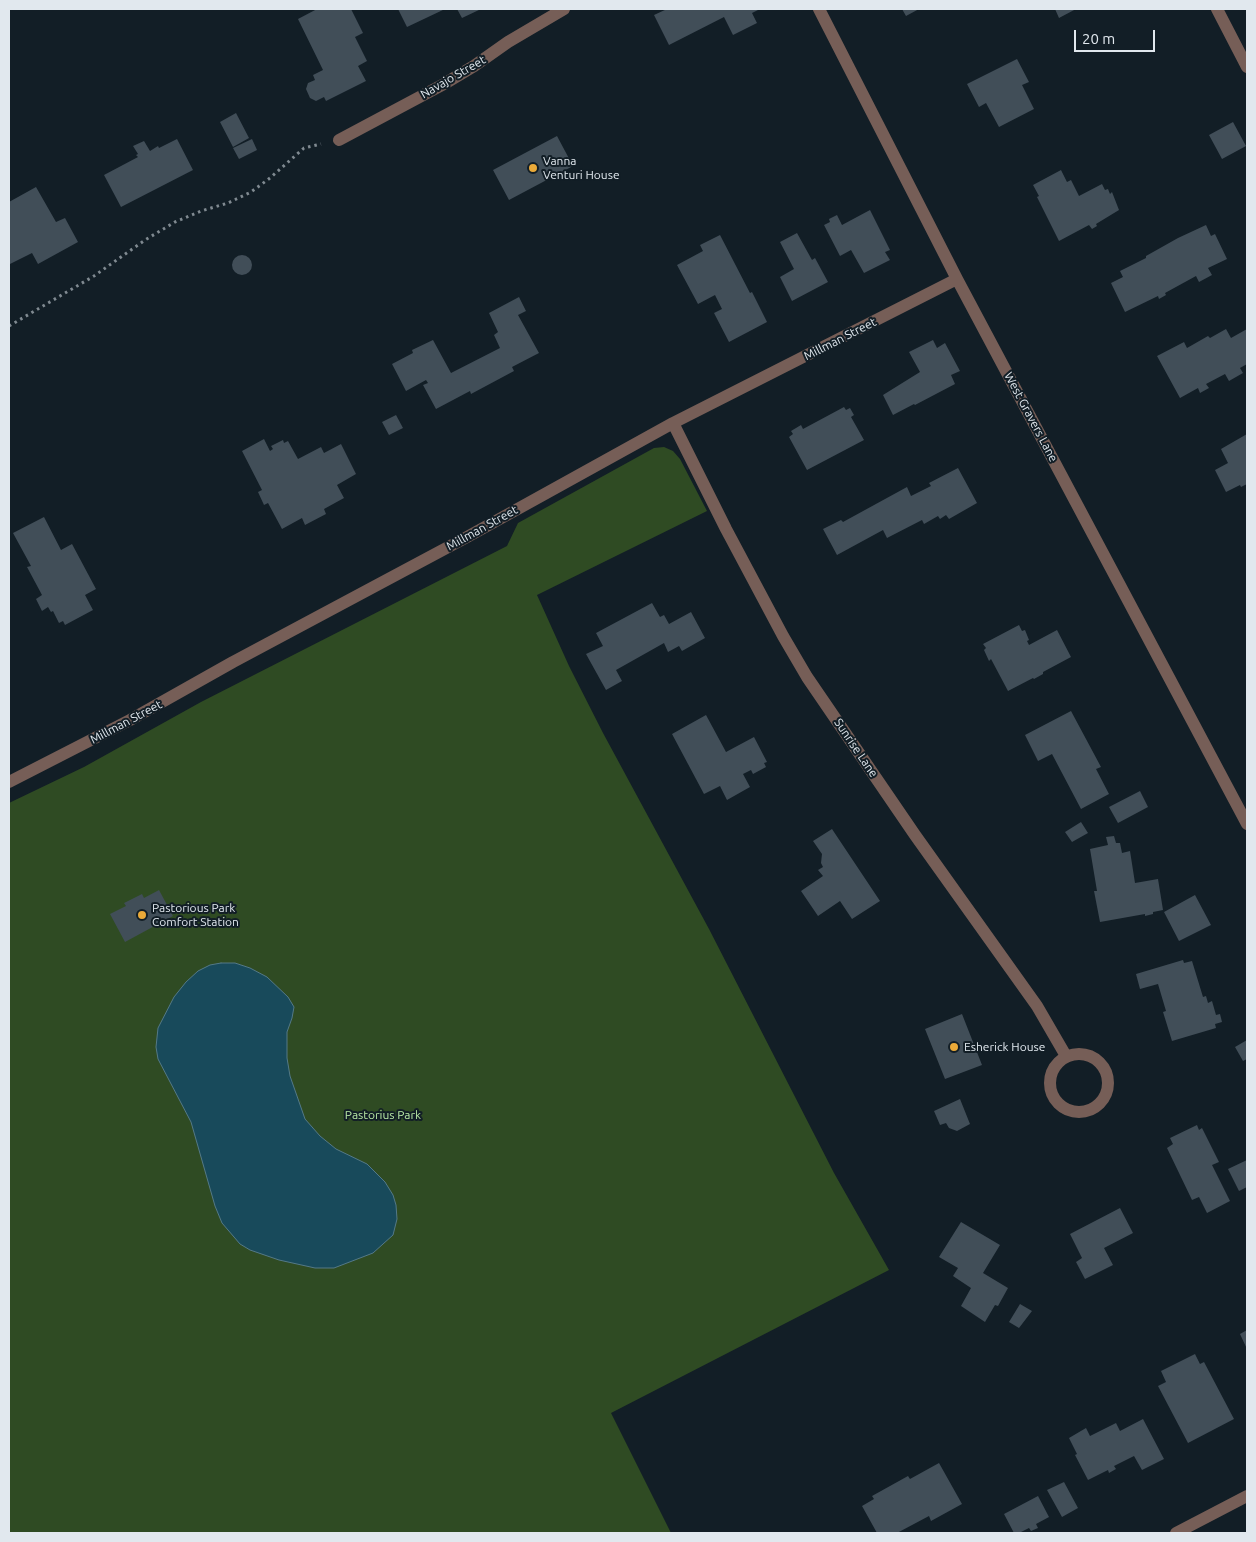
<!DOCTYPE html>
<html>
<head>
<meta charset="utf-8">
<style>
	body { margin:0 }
	#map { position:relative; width:1256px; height:1542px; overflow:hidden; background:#121e26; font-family:Ubuntu,sans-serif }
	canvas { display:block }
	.frame { position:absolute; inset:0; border:10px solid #e1e8ee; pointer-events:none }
	.scale { position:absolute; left:1074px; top:30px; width:81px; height:22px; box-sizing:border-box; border:2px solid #e1e8ee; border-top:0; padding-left:6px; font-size:15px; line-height:18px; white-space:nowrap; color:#e1e8ee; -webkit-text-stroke:4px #121e26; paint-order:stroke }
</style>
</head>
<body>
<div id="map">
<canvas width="1256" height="1542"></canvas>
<div class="frame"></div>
<div class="scale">20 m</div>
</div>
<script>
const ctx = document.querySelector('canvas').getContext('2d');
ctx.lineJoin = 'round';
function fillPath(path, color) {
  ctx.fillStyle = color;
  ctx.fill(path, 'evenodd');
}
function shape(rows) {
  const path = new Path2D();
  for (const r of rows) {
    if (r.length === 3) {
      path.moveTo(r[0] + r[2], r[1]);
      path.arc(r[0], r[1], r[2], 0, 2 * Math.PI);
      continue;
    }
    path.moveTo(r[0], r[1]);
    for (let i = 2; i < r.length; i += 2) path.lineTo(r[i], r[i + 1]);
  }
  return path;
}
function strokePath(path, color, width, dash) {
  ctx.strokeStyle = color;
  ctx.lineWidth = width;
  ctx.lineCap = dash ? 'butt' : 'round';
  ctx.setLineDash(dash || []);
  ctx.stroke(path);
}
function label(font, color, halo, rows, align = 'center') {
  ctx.font = font + ' Ubuntu,sans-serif';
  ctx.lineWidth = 4;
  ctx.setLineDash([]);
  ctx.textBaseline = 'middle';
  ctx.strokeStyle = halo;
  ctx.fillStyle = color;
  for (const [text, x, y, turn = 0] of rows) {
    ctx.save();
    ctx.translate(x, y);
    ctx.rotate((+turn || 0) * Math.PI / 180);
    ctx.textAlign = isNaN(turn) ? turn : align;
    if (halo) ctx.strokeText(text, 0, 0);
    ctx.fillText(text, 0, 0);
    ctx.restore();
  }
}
fillPath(shape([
	[664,447,673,451,680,459,707,511,537,595,569,666,603,733,709,929,834,1173,889,1270,611,1413,671,1533,9,1533,9,803,84,767,201,702,507,546,518,523,654,448]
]), '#2f4b23');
const water = shape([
	[221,963,235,963,250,968,267,977,288,997,294,1007,292,1018,287,1032,287,1058,290,1076,305,1119,320,1136,336,1149,367,1164,385,1182,393,1195,396,1205,397,1219,393,1235,373,1253,334,1268,315,1268,279,1260,250,1250,240,1244,222,1223,215,1206,191,1122,158,1059,156,1047,158,1028,174,997,186,982,198,971,210,965,221,963]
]);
fillPath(water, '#184a5b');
strokePath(water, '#547987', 1);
fillPath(shape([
	[317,9,351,9,363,33,355,37,367,61,358,66,366,81,326,101,324,97,316,101,310,98,306,89,308,83,315,80,313,75,323,70,298,19],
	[398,9,445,9,407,27],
	[457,9,481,9,462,18],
	[667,9,760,9,752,13,757,23,733,35,724,17,669,45,654,15],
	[902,9,919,9,906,16],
	[1055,9,1076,9,1059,18],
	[1017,59,1029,82,1022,85,1034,109,999,127,986,103,979,107,967,84],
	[236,113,249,138,233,147,220,122],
	[1233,122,1246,146,1222,159,1209,135],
	[557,136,573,166,509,200,493,170],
	[177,139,193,170,121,207,104,175,138,157,136,155,138,154,133,146,144,141,150,151,158,146,159,148],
	[252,139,257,150,239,159,233,148],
	[1061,170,1067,182,1071,180,1079,196,1102,184,1105,190,1108,189,1110,194,1112,192,1119,210,1096,224,1097,226,1092,229,1089,225,1059,241,1037,197,1039,196,1033,185],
	[36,187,56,222,65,218,78,242,38,264,32,253,10,264,9,262,9,202],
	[870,210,890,250,885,252,890,260,864,273,851,250,840,256,824,225,830,222,829,219,837,215,842,225],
	[1206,225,1211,236,1215,234,1227,259,1208,268,1212,275,1199,282,1196,276,1165,293,1166,295,1159,299,1158,296,1125,312,1111,283,1123,277,1120,271,1146,258,1146,256,1178,238],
	[797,233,812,260,815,258,828,282,792,301,780,277,794,269,780,242],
	[720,235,750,293,752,292,767,322,729,342,714,313,722,309,715,295,698,304,677,265,703,251,700,245],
	[242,265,10],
	[519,297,526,311,518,315,539,353,512,367,514,371,471,394,470,391,436,409,423,385,428,383,426,380,406,391,392,364,413,353,412,350,433,340,451,373,500,348,494,335,498,332,489,313],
	[1226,329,1231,338,1247,329,1247,364,1240,368,1243,373,1229,381,1225,374,1206,384,1209,388,1200,393,1198,388,1180,398,1157,356,1184,342,1187,348,1208,336,1210,338],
	[933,340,937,348,945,343,960,371,951,375,955,384,915,405,914,404,893,415,883,395,920,372,909,352],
	[844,407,846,410,850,408,854,415,851,417,864,440,807,470,789,437,793,434,791,431,801,425,803,429],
	[396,415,403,428,389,435,382,422],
	[1247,434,1247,484,1241,487,1240,485,1226,492,1215,470,1228,463,1221,449],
	[264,439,270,451,273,449,271,446,283,440,284,443,288,441,298,459,321,447,324,453,341,444,356,474,337,485,344,498,324,509,326,514,305,525,302,518,282,529,268,503,264,505,258,492,262,490,242,451],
	[958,468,977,503,949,519,946,515,940,519,938,516,924,524,922,520,887,538,883,530,837,555,823,529,841,520,843,522,907,487,911,496,931,486,929,483],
	[44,517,61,550,72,544,96,589,85,595,93,610,65,625,63,621,59,623,53,611,51,612,48,607,42,611,36,599,42,595,27,567,31,566,13,533],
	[652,603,660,617,664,615,669,624,691,612,705,638,682,651,679,646,668,652,664,643,616,670,622,681,606,690,586,654,603,646,596,633],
	[1019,625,1022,631,1025,630,1029,640,1027,641,1029,645,1057,630,1071,657,1043,672,1043,674,1034,679,1033,678,1008,691,991,659,989,661,984,650,986,648,983,644],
	[1071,711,1101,767,1096,769,1109,794,1081,809,1052,754,1038,761,1025,735],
	[706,715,726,752,754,737,767,762,764,763,766,767,753,774,751,770,743,774,750,787,727,800,720,786,704,794,672,734],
	[1140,791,1148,807,1118,823,1109,807],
	[1081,822,1088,833,1072,842,1065,832],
	[832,829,880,901,852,919,840,901,818,916,801,891,823,876,818,870,823,867,821,863,822,854,813,841],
	[1114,836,1116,843,1120,843,1122,853,1130,851,1135,883,1158,879,1163,910,1153,912,1153,914,1145,916,1145,914,1100,922,1094,891,1097,891,1090,849,1108,845,1106,837],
	[159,890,173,916,125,942,110,914,126,906,124,903,142,894,144,898],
	[1195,895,1211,925,1179,941,1164,912],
	[1183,960,1184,963,1192,961,1203,997,1206,996,1208,1003,1212,1001,1216,1015,1220,1014,1222,1022,1215,1024,1216,1028,1172,1041,1163,1012,1166,1011,1158,984,1140,989,1136,974],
	[962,1014,982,1065,945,1079,925,1029],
	[1247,1040,1247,1059,1243,1061,1235,1047],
	[960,1099,970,1124,957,1131,949,1128,946,1123,940,1125,934,1111],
	[1197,1125,1199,1130,1202,1128,1219,1162,1212,1165,1230,1201,1207,1213,1199,1197,1192,1200,1167,1148,1173,1144,1170,1138],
	[1247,1160,1247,1187,1239,1191,1228,1169],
	[1120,1208,1133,1233,1104,1248,1113,1265,1085,1279,1076,1262,1082,1258,1070,1234],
	[961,1222,1000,1245,983,1273,1008,1288,998,1306,995,1305,985,1322,961,1306,971,1288,953,1276,958,1268,939,1257],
	[1020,1304,1032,1311,1019,1328,1009,1322],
	[1247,1330,1247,1349,1240,1334],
	[1195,1354,1200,1364,1204,1362,1234,1419,1188,1443,1158,1386,1166,1382,1161,1371],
	[1143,1419,1164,1459,1142,1470,1134,1456,1114,1466,1116,1469,1109,1473,1108,1470,1088,1480,1075,1455,1077,1454,1069,1438,1086,1428,1090,1436,1116,1423,1120,1431],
	[939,1463,962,1504,931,1521,929,1516,897,1533,877,1533,862,1506,874,1499,872,1496,908,1476,910,1479],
	[1064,1482,1078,1508,1062,1517,1047,1490],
	[1038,1496,1049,1517,1036,1524,1038,1528,1031,1531,1029,1528,1019,1533,1014,1533,1004,1514]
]), '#414e58');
strokePath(shape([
	[9,326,94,276,145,240,175,222,201,211,228,203,251,192,270,178,304,148,321,144]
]), '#808a91', 3, [2.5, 4]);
strokePath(shape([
	[819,9,957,279,1247,824],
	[1217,9,1247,67],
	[339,140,444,84,474,66,508,42,564,9],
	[673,423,726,529,783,636,807,677,915,835,1037,1006,1066,1056],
	[9,782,130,720,233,662,467,537,673,423,957,279],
	[1079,1083,29],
	[1176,1533,1247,1496]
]), '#765e57', 12);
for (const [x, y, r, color] of [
	[533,168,5,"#ebaa39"],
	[142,915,5,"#ebaa39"],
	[954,1047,5,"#ebaa39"]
]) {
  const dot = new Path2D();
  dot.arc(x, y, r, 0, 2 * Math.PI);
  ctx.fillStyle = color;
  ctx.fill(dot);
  strokePath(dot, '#121e26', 2);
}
label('12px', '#e1e8ee', '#121e26', [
	["Navajo Street",453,77,-30],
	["Millman Street",840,339,-27],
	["West Gravers Lane",1031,417,62],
	["Millman Street",482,528,-29],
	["Millman Street",126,722,-28],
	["Sunrise Lane",856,748,56]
]);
label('12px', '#e1e8ee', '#121e26', [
	["Vanna",543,161],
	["Venturi House",543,175],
	["Pastorious Park",152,908],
	["Comfort Station",152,922],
	["Esherick House",964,1047]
], 'left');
label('12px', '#b8e8a4', '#121e26', [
	["Pastorius Park",383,1115]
]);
</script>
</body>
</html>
